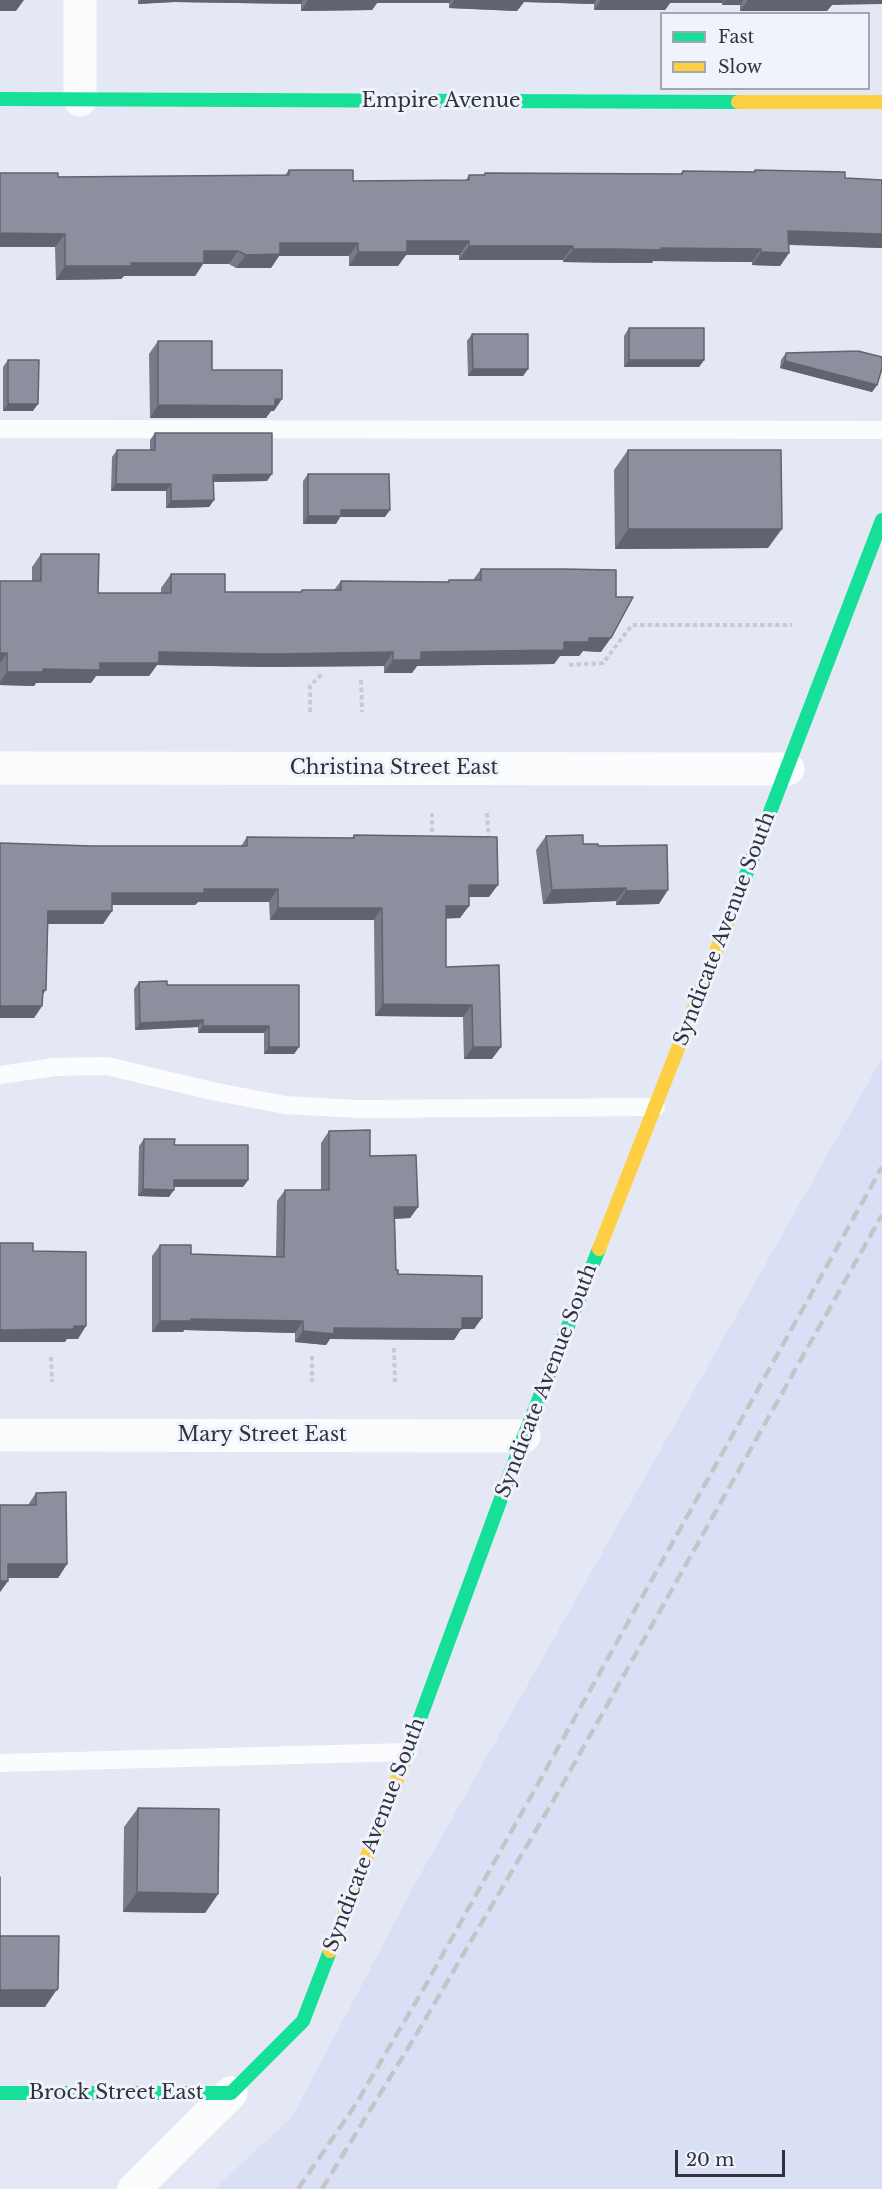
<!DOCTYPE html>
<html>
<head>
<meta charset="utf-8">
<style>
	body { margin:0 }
	#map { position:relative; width:882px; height:2189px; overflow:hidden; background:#e4e8f5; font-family:"Libre Baskerville",serif }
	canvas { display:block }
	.legend { position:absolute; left:660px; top:12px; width:210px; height:78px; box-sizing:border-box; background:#f0f3fb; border:2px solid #a3a6ae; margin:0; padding:8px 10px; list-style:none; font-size:18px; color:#30333b }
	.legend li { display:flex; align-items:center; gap:12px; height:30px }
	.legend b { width:30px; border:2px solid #a3a6ae }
	.scale { position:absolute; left:675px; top:2150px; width:110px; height:27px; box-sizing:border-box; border:3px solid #30333b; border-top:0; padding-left:8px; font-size:18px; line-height:21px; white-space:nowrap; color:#30333b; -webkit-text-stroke:4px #f0f3fb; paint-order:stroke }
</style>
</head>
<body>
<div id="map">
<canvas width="882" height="2189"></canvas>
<ul class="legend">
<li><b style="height:8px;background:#16e098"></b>Fast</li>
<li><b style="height:8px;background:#ffcf43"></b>Slow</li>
</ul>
<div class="scale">20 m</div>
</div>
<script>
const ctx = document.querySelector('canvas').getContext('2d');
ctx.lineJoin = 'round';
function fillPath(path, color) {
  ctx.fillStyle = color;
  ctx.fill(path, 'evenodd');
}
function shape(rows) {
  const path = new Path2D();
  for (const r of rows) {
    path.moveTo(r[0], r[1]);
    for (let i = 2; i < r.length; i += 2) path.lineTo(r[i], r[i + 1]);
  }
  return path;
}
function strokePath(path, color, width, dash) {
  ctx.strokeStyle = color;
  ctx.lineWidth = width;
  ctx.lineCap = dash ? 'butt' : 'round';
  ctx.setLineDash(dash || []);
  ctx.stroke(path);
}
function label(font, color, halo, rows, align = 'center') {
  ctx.font = font + ' "Libre Baskerville",serif';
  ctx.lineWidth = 6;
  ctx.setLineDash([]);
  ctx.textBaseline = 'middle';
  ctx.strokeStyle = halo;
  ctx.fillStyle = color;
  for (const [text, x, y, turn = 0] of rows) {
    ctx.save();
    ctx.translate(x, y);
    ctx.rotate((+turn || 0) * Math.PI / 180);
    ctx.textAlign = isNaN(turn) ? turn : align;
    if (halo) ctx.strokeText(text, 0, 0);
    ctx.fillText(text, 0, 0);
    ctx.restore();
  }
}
fillPath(shape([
	[882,1058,882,2189,214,2189,292,2117,416,1882]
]), '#d9e0f5');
strokePath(shape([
	[569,665,603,663,632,625,792,625],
	[361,680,362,712],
	[310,712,310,686,322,674],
	[487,813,489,841],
	[432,832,432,813],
	[394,1348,395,1382],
	[312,1356,312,1382],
	[51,1357,52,1382]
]), '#c8cace', 4, [4.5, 3]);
strokePath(shape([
	[0,429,882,430],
	[0,1075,55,1067,107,1066,212,1091,285,1105,358,1109,656,1107],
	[0,1763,408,1752]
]), '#fbfcfe', 18);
strokePath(shape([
	[80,100,80,0],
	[0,768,788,769],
	[0,1435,524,1436],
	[134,2189,231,2093]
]), '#fbfcfe', 33);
strokePath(shape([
	[0,99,738,102],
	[734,906,882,520],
	[405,1759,524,1436,599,1249],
	[0,2093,231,2093,303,2021,330,1951]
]), '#16e098', 14);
strokePath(shape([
	[738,102,882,102],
	[599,1249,734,906],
	[330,1951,405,1759]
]), '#ffcf43', 14);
strokePath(shape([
	[298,2189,356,2104,424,1988,882,1167],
	[322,2189,416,2035,560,1789,882,1215]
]), '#c5c5c9', 4.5, [12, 6]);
fillPath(shape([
	[138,0,882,0,832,5,827,11,740,11,740,5,722,5,722,3,670,3,665,10,594,10,594,4,524,2,517,11,449,8,449,3,377,3,372,10,301,11,301,4,174,2,138,4],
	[289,170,353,181,466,180,469,175,483,175,485,173,680,174,683,171,753,172,755,170,845,178,882,248,789,245,789,253,780,266,752,265,752,262,653,261,652,263,607,263,563,262,563,260,459,260,459,255,406,255,398,266,349,266,349,256,279,256,271,268,236,268,229,264,203,264,195,276,124,276,121,279,56,280,55,247,58,177,285,175],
	[629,328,704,360,699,367,624,367,624,336],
	[472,334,528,369,523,376,468,376,467,341],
	[158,341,212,370,274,411,271,411,266,418,150,418,149,354],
	[786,353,877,385,872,392,780,368,781,360],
	[8,360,33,411,3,411,3,367],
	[155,433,267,481,213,482,214,500,209,507,166,508,166,491,111,491,112,457,117,450,150,450,150,440],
	[628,450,768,548,615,549,614,470],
	[308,474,385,517,340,517,336,524,303,524,303,481],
	[41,554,98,593,161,593,161,588,171,574,225,592,301,592,302,590,334,590,341,581,447,582,449,580,473,580,481,569,601,652,583,651,579,656,560,656,554,664,417,666,412,673,384,673,384,666,266,667,157,665,149,676,96,676,91,683,36,683,34,686,0,685,0,581,32,581,32,567],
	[354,835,489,897,469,897,460,918,446,918,446,967,499,965,492,1059,464,1059,463,1017,375,1016,374,920,270,920,269,902,198,902,195,905,112,905,112,911,103,924,48,924,46,990,42,996,42,1006,34,1018,0,1018,0,843,92,846,241,846,247,837,352,838],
	[546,836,583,844,598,846,659,904,616,905,616,901,543,904,536,850],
	[139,982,167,985,299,985,299,1047,294,1054,264,1054,264,1033,198,1033,198,1027,135,1030,134,989],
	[329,1131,370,1156,418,1207,410,1218,395,1219,396,1270,398,1274,482,1318,474,1329,461,1329,454,1340,330,1339,326,1345,295,1342,295,1333,184,1330,183,1332,152,1332,152,1256,160,1245,191,1254,276,1257,277,1201,285,1190,321,1190,321,1143],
	[144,1139,174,1145,248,1180,243,1187,174,1187,169,1197,138,1196,139,1146],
	[36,1493,67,1564,58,1578,8,1578,8,1581,0,1592,0,1505,28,1505],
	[138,1808,218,1894,205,1913,123,1912,124,1827]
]), '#787b88');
fillPath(shape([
	[0,0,24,0,16,11,0,11],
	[141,0,303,0,301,4,174,2,138,4],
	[308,0,451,0,449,3,377,3,372,10,301,11],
	[454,0,596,0,594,4,524,2,517,11,449,8],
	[601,0,724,0,722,3,670,3,665,10,594,10],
	[726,0,743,0,740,5,722,5],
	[748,0,882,0,882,4,832,5,827,11,740,11],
	[788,231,882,234,882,248,779,244],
	[0,233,65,234,55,247,0,247],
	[407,241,469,241,459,255,406,255,398,266,349,266,358,252],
	[280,243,358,243,349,256,279,256,271,268,236,268,246,255],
	[469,246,573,246,563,260,459,260],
	[661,248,761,249,752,262,653,261,652,263,563,262,573,249],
	[204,251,238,251,229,264,203,264,195,276,124,276,121,279,56,280,65,266,131,263],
	[761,252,789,253,780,266,752,265],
	[629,360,704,360,699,367,624,367],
	[785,361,877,385,872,392,780,368],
	[473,369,528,369,523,376,468,376],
	[282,399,274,411,271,411,266,418,150,418,158,405],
	[8,404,38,404,33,411,3,411],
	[272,474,267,481,208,482,213,475],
	[116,484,171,484,166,491,111,491],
	[214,500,209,507,166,508,171,501],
	[341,510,390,510,385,517,340,517,336,524,303,524,308,516],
	[628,529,782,529,768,548,615,549],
	[589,638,611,638,601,652,583,651,579,656,560,656,554,664,417,666,412,673,384,673,393,660,421,652,564,642],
	[159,652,393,652,384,666,266,667,157,665,149,676,96,676,91,683,36,683,34,686,0,685,0,682,7,672,100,663],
	[0,653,7,653,0,663],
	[469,885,498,885,489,897,460,897],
	[626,888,616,901,543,904,552,890],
	[204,889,278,889,269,902,198,902,195,905,103,905,112,893],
	[668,890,659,904,616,905,626,891],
	[446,906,469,906,460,918,438,919],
	[278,908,382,908,374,920,270,920],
	[48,911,112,911,103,924,39,924],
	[383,1004,472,1005,463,1017,375,1016],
	[0,1006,42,1006,34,1018,0,1018],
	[203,1020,198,1027,135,1030,140,1023],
	[203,1026,269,1026,264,1033,198,1033],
	[269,1047,299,1047,294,1054,264,1054],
	[473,1047,501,1047,492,1059,464,1059],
	[174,1180,248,1180,243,1187,169,1187],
	[143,1189,174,1190,169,1197,138,1196],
	[394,1207,418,1207,410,1218,386,1219],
	[462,1318,482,1318,474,1329,461,1329,454,1340,330,1339,326,1345,295,1342,303,1331],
	[191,1319,303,1321,295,1333,184,1330,183,1332,152,1332,160,1321],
	[74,1326,86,1326,78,1339,67,1339,65,1342,0,1342,0,1330],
	[8,1564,67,1564,58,1578,0,1578],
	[0,1581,8,1581,0,1592],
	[137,1892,218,1894,205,1913,123,1912],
	[58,1988,45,2007,0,2007,0,1990]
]), '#61646f');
const building = shape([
	[289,170,353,170,353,181,469,180,469,175,485,175,485,173,682,174,683,171,755,172,755,170,845,172,845,178,882,180,882,234,788,231,789,253,761,252,761,249,661,248,661,250,616,249,573,249,573,246,469,246,469,241,407,241,407,252,358,252,358,243,280,243,280,254,246,255,238,251,204,251,204,263,131,263,131,266,65,266,65,234,0,233,0,173,58,173,58,177,289,175,289,170],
	[629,328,704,328,704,360,629,360,629,328],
	[472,334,528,334,528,369,473,369,472,334],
	[158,341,212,341,212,370,282,370,282,399,275,399,275,406,158,405,158,341],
	[858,351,882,357,882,368,877,385,785,361,786,353,858,351],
	[8,360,39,360,38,404,8,404,8,360],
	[155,433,272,433,272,474,213,475,214,500,171,501,171,484,116,484,117,450,155,450,155,433],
	[628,450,781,450,782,529,628,529,628,450],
	[308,474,389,474,390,510,341,510,341,516,308,516,308,474],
	[41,554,99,554,98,593,171,593,171,574,225,574,225,592,302,592,302,590,341,590,341,581,449,582,449,580,481,580,481,569,563,569,616,570,616,597,633,597,611,638,589,638,589,642,564,642,564,650,421,652,421,660,393,660,393,652,275,654,159,652,159,663,100,663,100,670,43,669,43,672,7,672,7,653,0,653,0,581,41,581,41,554],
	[354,835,497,837,498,885,469,885,469,906,446,906,446,967,499,965,501,1047,473,1047,472,1005,383,1004,382,908,278,908,278,889,204,889,204,893,112,893,112,911,48,911,46,990,43,990,42,1006,0,1006,0,843,92,846,247,846,247,837,354,838,354,835],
	[583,835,583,844,598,844,598,846,667,845,668,890,626,891,626,888,552,890,546,836,583,835],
	[167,981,167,985,299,985,299,1047,269,1047,269,1026,203,1026,203,1020,140,1023,139,982,167,981],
	[370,1130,370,1156,416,1155,418,1207,394,1207,396,1270,398,1270,398,1274,482,1276,482,1318,462,1318,462,1329,334,1328,334,1334,303,1331,303,1321,191,1319,191,1321,160,1321,160,1245,191,1245,191,1254,284,1257,285,1190,329,1190,329,1131,370,1130],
	[144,1139,175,1139,174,1145,248,1145,248,1180,174,1180,174,1190,143,1189,144,1139],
	[0,1243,33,1243,33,1251,86,1252,86,1326,74,1326,74,1329,0,1330,0,1243],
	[66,1492,67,1564,8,1564,8,1581,0,1581,0,1505,36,1505,36,1493,66,1492],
	[138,1808,219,1809,218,1894,137,1892,138,1808],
	[0,1877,0,1936,59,1936,58,1988,57,1990,0,1990,0,1877]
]);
fillPath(building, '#8b8f9e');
strokePath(building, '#61646f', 1.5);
label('20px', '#30333b', '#f0f3fb', [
	["Empire Avenue",441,101],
	["Christina Street East",394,768],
	["Syndicate Avenue South",725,929,-69],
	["Syndicate Avenue South",547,1381,-69],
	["Mary Street East",262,1435],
	["Syndicate Avenue South",375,1835,-69],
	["Brock Street East",116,2093]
]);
</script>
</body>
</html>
